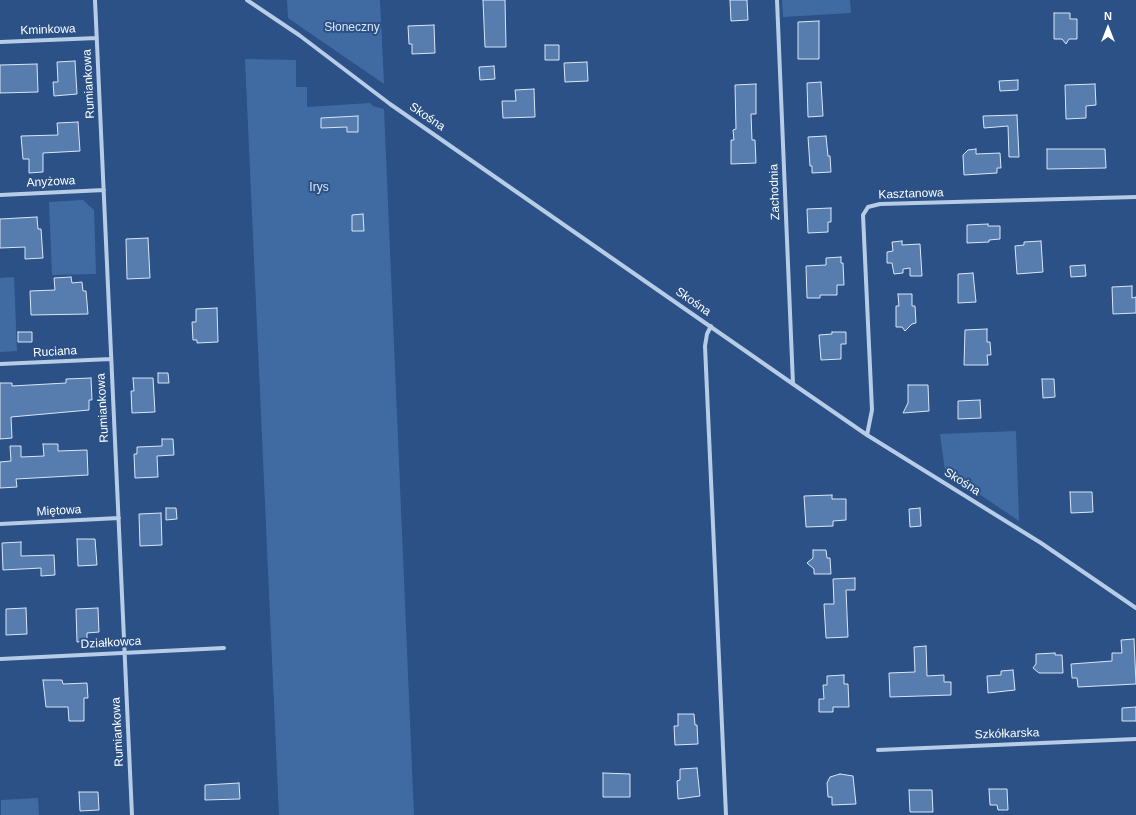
<!DOCTYPE html>
<html>
<head>
<meta charset="utf-8">
<style>
	body { margin:0 }
	#map { position:relative; width:1136px; height:815px; overflow:hidden; background:#2b5186; font-family:Arial,sans-serif }
	canvas { display:block }
	.north { position:absolute; left:1088px; top:8px; width:40px; height:40px; -webkit-text-stroke:3px #2b5186; paint-order:stroke; rotate:0deg; font-size:11px; font-weight:700; line-height:16px; text-align:center; color:#fff }
	.north::after { content:''; display:block; margin:auto; width:14px; height:18px; background:#fff; clip-path:polygon(50% 0,100% 100%,50% 72%,0 100%) }
</style>
</head>
<body>
<div id="map">
<canvas width="1136" height="815"></canvas>
<div class="north">N</div>
</div>
<script>
const ctx = document.querySelector('canvas').getContext('2d');
ctx.lineJoin = 'round';
function fillPath(path, color) {
  ctx.fillStyle = color;
  ctx.fill(path, 'evenodd');
}
function shape(rows) {
  const path = new Path2D();
  for (const r of rows) {
    path.moveTo(r[0], r[1]);
    for (let i = 2; i < r.length; i += 2) path.lineTo(r[i], r[i + 1]);
  }
  return path;
}
function strokePath(path, color, width, dash) {
  ctx.strokeStyle = color;
  ctx.lineWidth = width;
  ctx.lineCap = dash ? 'butt' : 'round';
  ctx.setLineDash(dash || []);
  ctx.stroke(path);
}
function label(font, color, halo, rows, align = 'center') {
  ctx.font = font + ' Arial,sans-serif';
  ctx.lineWidth = 4;
  ctx.setLineDash([]);
  ctx.textBaseline = 'middle';
  ctx.strokeStyle = halo;
  ctx.fillStyle = color;
  for (const [text, x, y, turn = 0] of rows) {
    ctx.save();
    ctx.translate(x, y);
    ctx.rotate((+turn || 0) * Math.PI / 180);
    ctx.textAlign = isNaN(turn) ? turn : align;
    if (halo) ctx.strokeText(text, 0, 0);
    ctx.fillText(text, 0, 0);
    ctx.restore();
  }
}
fillPath(shape([
	[287,0,380,0,384,84,288,18],
	[782,0,850,0,851,13,783,17],
	[245,59,296,60,296,87,307,87,307,107,370,103,373,106,384,109,414,815,279,815],
	[83,200,94,210,96,274,52,275,49,202],
	[14,277,17,351,0,352,0,278],
	[1016,431,1019,521,945,471,940,434],
	[38,798,39,815,1,815,1,800]
]), '#406ba2');
const building = shape([
	[483,0,505,0,506,47,485,47,483,0],
	[730,0,747,0,748,20,731,21,730,0],
	[1054,13,1070,13,1070,19,1077,19,1077,39,1069,39,1066,44,1062,39,1054,39,1054,13],
	[819,21,819,59,798,59,798,22,819,21],
	[434,25,435,53,412,54,412,44,409,44,408,26,434,25],
	[545,45,559,45,559,60,545,60,545,45],
	[75,61,77,94,54,96,53,82,58,82,57,62,75,61],
	[587,62,588,81,565,82,564,63,587,62],
	[37,64,38,92,0,93,0,65,37,64],
	[494,66,495,79,480,80,479,67,494,66],
	[1018,80,1018,90,1000,91,999,81,1018,80],
	[821,82,823,116,808,117,807,83,821,82],
	[756,84,756,114,751,114,752,140,755,140,756,163,731,164,731,140,734,140,733,130,736,129,735,85,756,84],
	[1095,84,1096,105,1086,106,1086,118,1066,119,1065,85,1095,84],
	[534,89,535,117,503,118,502,101,516,101,515,90,534,89],
	[1017,115,1019,157,1009,157,1008,126,984,128,983,116,1017,115],
	[358,116,358,132,347,132,347,127,321,128,321,118,358,116],
	[78,122,80,151,43,153,43,172,29,173,29,159,23,159,21,136,58,135,57,123,78,122],
	[826,136,828,156,830,156,831,172,812,173,812,166,810,166,808,137,826,136],
	[976,149,976,154,1000,153,1001,168,997,168,997,173,964,175,963,155,968,150,976,149],
	[1047,149,1105,149,1106,168,1047,169,1047,149],
	[831,208,831,222,828,222,828,232,808,233,807,209,831,208],
	[363,214,364,231,352,231,352,215,363,214],
	[37,217,38,229,41,229,43,258,25,259,25,247,0,248,0,219,37,217],
	[988,224,988,226,1000,226,1000,239,989,240,989,242,967,243,967,225,988,224],
	[148,238,150,278,127,279,126,239,148,238],
	[902,241,902,245,920,244,922,276,910,276,910,268,903,269,903,273,894,274,892,263,887,263,887,252,893,251,892,242,902,241],
	[1041,241,1043,272,1017,274,1015,246,1024,245,1024,242,1041,241],
	[841,257,841,263,843,263,844,285,837,285,837,295,820,295,820,298,807,298,806,266,826,265,826,258,841,257],
	[1085,265,1086,276,1071,277,1070,266,1085,265],
	[973,273,976,302,958,303,958,274,973,273],
	[71,277,72,283,82,282,83,291,86,291,88,314,31,315,30,291,55,290,54,278,71,277],
	[1132,286,1132,298,1136,297,1136,313,1113,314,1112,287,1132,286],
	[898,294,912,294,912,306,915,306,916,323,912,324,905,331,902,327,896,327,896,306,899,306,898,294],
	[217,308,218,342,197,343,197,340,193,340,192,322,196,322,196,309,217,308],
	[987,329,987,342,990,342,991,355,987,355,988,365,964,365,965,330,987,329],
	[18,332,32,332,32,342,18,342,18,332],
	[832,332,846,332,846,344,841,344,841,359,821,360,819,335,832,334,832,332],
	[158,373,168,373,169,383,158,383,158,373],
	[91,378,92,400,89,400,89,410,11,417,12,438,0,439,0,383,12,383,12,386,66,383,66,379,91,378],
	[133,378,153,378,155,412,132,413,131,391,134,391,133,378],
	[1042,379,1054,379,1055,397,1043,398,1042,379],
	[908,385,928,385,929,411,903,413,908,403,908,385],
	[980,400,981,418,958,419,958,401,980,400],
	[162,439,173,439,174,455,157,456,158,477,135,478,134,454,137,454,137,447,162,446,162,439],
	[43,444,58,444,58,451,87,450,88,475,16,479,17,487,0,488,0,462,11,461,10,446,21,446,21,457,44,456,43,444],
	[1070,492,1092,492,1093,512,1071,513,1070,492],
	[832,495,832,499,846,499,846,520,833,521,833,526,806,527,804,496,832,495],
	[166,508,176,508,177,519,166,520,166,508],
	[920,508,921,526,910,527,909,509,920,508],
	[161,513,162,545,140,546,139,514,161,513],
	[77,539,95,539,97,565,78,566,77,539],
	[21,542,21,556,54,555,55,575,41,576,41,568,3,570,2,543,21,542],
	[813,550,826,550,827,558,830,558,831,574,814,574,814,569,807,563,813,558,813,550],
	[855,578,855,590,846,590,848,637,826,638,824,604,834,604,833,579,855,578],
	[26,608,27,634,6,635,6,609,26,608],
	[98,608,99,632,87,633,87,641,77,642,76,609,98,608],
	[1134,639,1136,684,1078,687,1077,678,1072,678,1071,664,1112,661,1112,653,1122,653,1121,640,1134,639],
	[926,646,927,676,944,675,944,682,951,682,951,695,890,697,889,673,915,672,914,647,926,646],
	[1055,653,1055,655,1062,655,1063,673,1039,673,1033,668,1036,664,1036,654,1055,653],
	[1013,670,1015,690,988,693,987,676,1001,675,1001,671,1013,670],
	[844,675,844,684,848,684,849,707,833,707,833,712,819,712,819,699,824,699,823,685,827,685,827,676,844,675],
	[43,680,62,680,63,684,87,683,88,698,84,698,84,721,69,721,68,707,46,707,43,680],
	[1136,707,1136,721,1122,721,1122,708,1136,707],
	[678,714,694,714,695,725,697,725,698,744,675,745,674,726,678,726,678,714],
	[697,768,700,796,678,799,677,781,680,780,680,769,697,768],
	[603,773,630,774,630,797,603,797,603,773],
	[840,774,853,776,856,804,832,805,832,797,828,797,827,783,830,777,840,774],
	[239,783,240,799,205,800,205,785,239,783],
	[989,789,1007,789,1008,810,998,810,997,805,990,805,989,789],
	[909,790,932,790,933,812,910,812,909,790],
	[79,792,98,792,99,810,80,811,79,792]
]);
fillPath(building, '#577daf');
strokePath(building, '#d9e6f6', 1);
strokePath(shape([
	[95,0,132,815],
	[247,0,299,35,390,104,793,384,867,435,1041,543,1136,608],
	[777,0,793,384],
	[0,42,97,38],
	[0,195,104,190],
	[711,326,707,334,705,346,726,815],
	[0,364,111,359],
	[867,435,872,410,863,215,868,207,880,204,1136,197],
	[0,524,119,518],
	[0,659,224,648],
	[878,750,1136,739]
]), '#b6cce7', 4);
label('12px', '#d9e6f6', '#2b5186', [
	["Słoneczny",352,28],
	["Irys",319,188]
]);
label('12px', '#fff', '#2b5186', [
	["Kminkowa",48,30,-2],
	["Rumiankowa",89,84,-93],
	["Skośna",427,117,34],
	["Anyżowa",51,182,-3],
	["Zachodnia",775,192,-92],
	["Kasztanowa",911,194,-2],
	["Skośna",693,302,35],
	["Ruciana",55,352,-3],
	["Rumiankowa",103,408,-93],
	["Skośna",962,482,32],
	["Miętowa",59,511,-3],
	["Działkowca",111,643,-3],
	["Rumiankowa",118,732,-93],
	["Szkółkarska",1007,734,-2]
]);
</script>
</body>
</html>
